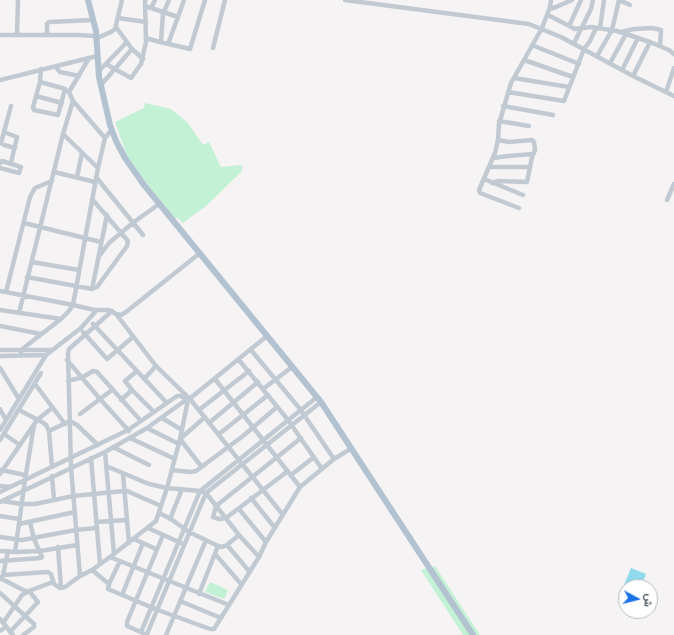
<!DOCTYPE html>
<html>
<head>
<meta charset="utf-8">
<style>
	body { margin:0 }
	#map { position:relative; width:674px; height:635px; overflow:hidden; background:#f5f3f3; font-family:"Space Grotesk",Vazirmatn,sans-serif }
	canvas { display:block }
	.north { position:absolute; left:618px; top:579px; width:40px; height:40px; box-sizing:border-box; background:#fff; border:1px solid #b7bbc0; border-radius:50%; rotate:97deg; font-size:11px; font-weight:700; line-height:16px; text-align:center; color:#4a5661 }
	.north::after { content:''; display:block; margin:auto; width:14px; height:18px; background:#1a73e8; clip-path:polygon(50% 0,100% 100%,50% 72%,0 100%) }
</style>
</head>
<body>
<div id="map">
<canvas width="674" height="635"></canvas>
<div class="north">ش</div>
</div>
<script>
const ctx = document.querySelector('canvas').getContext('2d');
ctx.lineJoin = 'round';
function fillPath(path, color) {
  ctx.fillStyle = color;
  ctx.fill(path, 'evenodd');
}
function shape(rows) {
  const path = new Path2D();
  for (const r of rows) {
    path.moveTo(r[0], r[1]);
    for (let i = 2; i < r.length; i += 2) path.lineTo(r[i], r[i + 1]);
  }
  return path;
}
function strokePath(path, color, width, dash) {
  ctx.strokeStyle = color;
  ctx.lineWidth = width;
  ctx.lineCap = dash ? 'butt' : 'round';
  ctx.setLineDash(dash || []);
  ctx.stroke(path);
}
fillPath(shape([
	[145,103,171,109,187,122,203,145,209,142,221,167,242,165,242,171,206,206,183,223,178,218,174,218,142,177,127,156,115,122,144,108],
	[435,566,480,635,463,635,421,570],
	[210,582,228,590,224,599,205,592]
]), '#c3f1d5');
fillPath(shape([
	[631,568,646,574,641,587,630,587,624,585]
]), '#90daee');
strokePath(shape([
	[345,0,529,24,561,37,633,76,674,96],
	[619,0,630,5],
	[145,6,178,17,184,0],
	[151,8,155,0],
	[550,9,556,7,572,0],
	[548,15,575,29,591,27,617,31,650,42],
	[118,18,146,22],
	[569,26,581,0],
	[116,27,132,49,143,59],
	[600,28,604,0],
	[621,32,634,29,652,28,661,30,660,46],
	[47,34,47,24,49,22,93,20],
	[0,35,79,35,93,36,97,38,111,32,115,29,122,0],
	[17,35,18,0],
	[146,38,160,42,161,41,163,14,169,0],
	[160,42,190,49,205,0],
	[574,43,591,9,593,0],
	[168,44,178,17],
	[532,45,579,64],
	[213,48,225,0],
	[597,56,612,30,619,0],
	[524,60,573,77],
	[610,63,626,34],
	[106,64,131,78,141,64,146,42,145,0],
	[56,66,58,70,60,72,79,76],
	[41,69,40,82,33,107,34,110,58,115,65,89],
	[622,70,638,38],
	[98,72,127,42],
	[633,76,650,42,669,50,674,54],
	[514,78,569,87],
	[0,80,97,56],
	[40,82,62,88,69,92,73,101,105,138],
	[101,85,132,49],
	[69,92,89,58],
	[508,92,564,101,584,49,590,41,596,28],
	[666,92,674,68],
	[36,96,62,103],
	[11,106,1,143,4,145,15,148],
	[503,106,553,115],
	[499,121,529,126],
	[4,132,17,137,11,163],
	[63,134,98,168],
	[493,158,508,156,533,154],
	[0,163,2,161,21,167,19,173,0,168],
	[489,167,530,167],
	[54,172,95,182],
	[77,177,82,153],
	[96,177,143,235],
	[484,179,523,195],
	[492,183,498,181,527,182,532,157,535,150,534,142,532,140,509,142,498,140],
	[667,200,674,184],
	[519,208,480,193,479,190,495,153,498,140,499,124,511,83,542,28,550,7,551,0],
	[24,223,101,242],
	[100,255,109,243,134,222,159,204],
	[32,262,79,270],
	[27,277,92,289,97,287,127,246,128,241,92,199],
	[92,289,107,215],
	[0,291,73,305,90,309,95,310,95,312,81,328,46,355,0,430],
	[6,292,30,197,35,188,52,181],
	[0,310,61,319],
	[95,310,109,310,116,314,156,366,190,399,283,515],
	[19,313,63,134,73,101],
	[116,314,121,315,126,312,200,253],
	[93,324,167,403],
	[0,326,41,334],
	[83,332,107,359,133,337],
	[0,350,51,350],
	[251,350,300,409,334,459],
	[0,356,46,355],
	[21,356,21,350,61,319,69,311,73,305,98,168,105,138,112,129],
	[67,360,100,399,129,431],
	[239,360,288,420,322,469],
	[0,368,19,399],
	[144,379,156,366],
	[215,379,300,487],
	[68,381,83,377,93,371,97,372,141,421],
	[35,384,65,424],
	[263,389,292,367],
	[132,390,125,381,137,371],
	[121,400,132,390,154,412],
	[0,409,6,420],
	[19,410,42,422,46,425,49,431,52,467],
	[199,410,249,371],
	[80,414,112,390],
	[162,418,182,430],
	[209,423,258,382],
	[147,428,179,444],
	[49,431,70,421,77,425,98,445],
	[4,434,20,445],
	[219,434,268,395],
	[130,438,175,459],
	[0,440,41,373],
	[113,447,149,465],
	[105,452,114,554],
	[91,458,100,564],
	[106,466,149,484,167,488,200,491,206,493,239,535,259,557],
	[201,466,180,439,205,417],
	[1,470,25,475],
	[172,470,190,472,196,471,243,436,277,407],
	[288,471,226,518,219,519,213,517,216,506,301,438],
	[0,474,37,420,52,408],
	[123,474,129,543],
	[291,475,314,457],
	[52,476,54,500],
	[0,486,10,487],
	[0,492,128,430,177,396,181,396,188,400],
	[251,498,275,528],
	[2,501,21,504,35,504,73,496,124,491,127,491,161,506],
	[0,502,105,452,147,428,183,402,188,400,267,336],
	[239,509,266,542],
	[159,513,171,519,189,532,218,546,222,547,227,545,239,535],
	[0,516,19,519],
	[170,519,182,489],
	[96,522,126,520],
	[19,524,75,512],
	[148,528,181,543],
	[0,537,22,540,76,530,96,528],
	[134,539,156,549],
	[227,545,249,571],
	[58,547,61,588],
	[0,551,15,552,40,551,77,545],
	[15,552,25,480,34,425],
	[216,555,241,584],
	[110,557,229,605],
	[0,561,41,558,42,557,34,539,30,522],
	[120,561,109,584,108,589,158,610,210,629,214,629,259,557,266,542,300,487,334,459,352,448],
	[92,570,109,584],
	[3,575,8,551],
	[80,576,71,467,68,353,69,349,112,311],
	[0,578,27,592],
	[0,579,3,575,48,572,51,574,54,584,60,588,65,587,80,576,92,570,110,557,156,521,167,488,180,439,188,400],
	[0,593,34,624,34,627,23,635],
	[199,594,218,546],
	[122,595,143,543],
	[180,601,221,618],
	[0,619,13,635],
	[3,623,22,595,29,591,53,582],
	[0,631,6,627],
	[10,632,38,602,29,591],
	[141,632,200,491,317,397],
	[143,633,127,626,127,622,163,535],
	[147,634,206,493,321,402],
	[166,635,206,540]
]), '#c1cad2', 4.5);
strokePath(shape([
	[88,0,96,31,99,77,110,125,116,141,125,158,144,185,321,402,473,635]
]), '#b3c2d1', 6);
</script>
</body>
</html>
